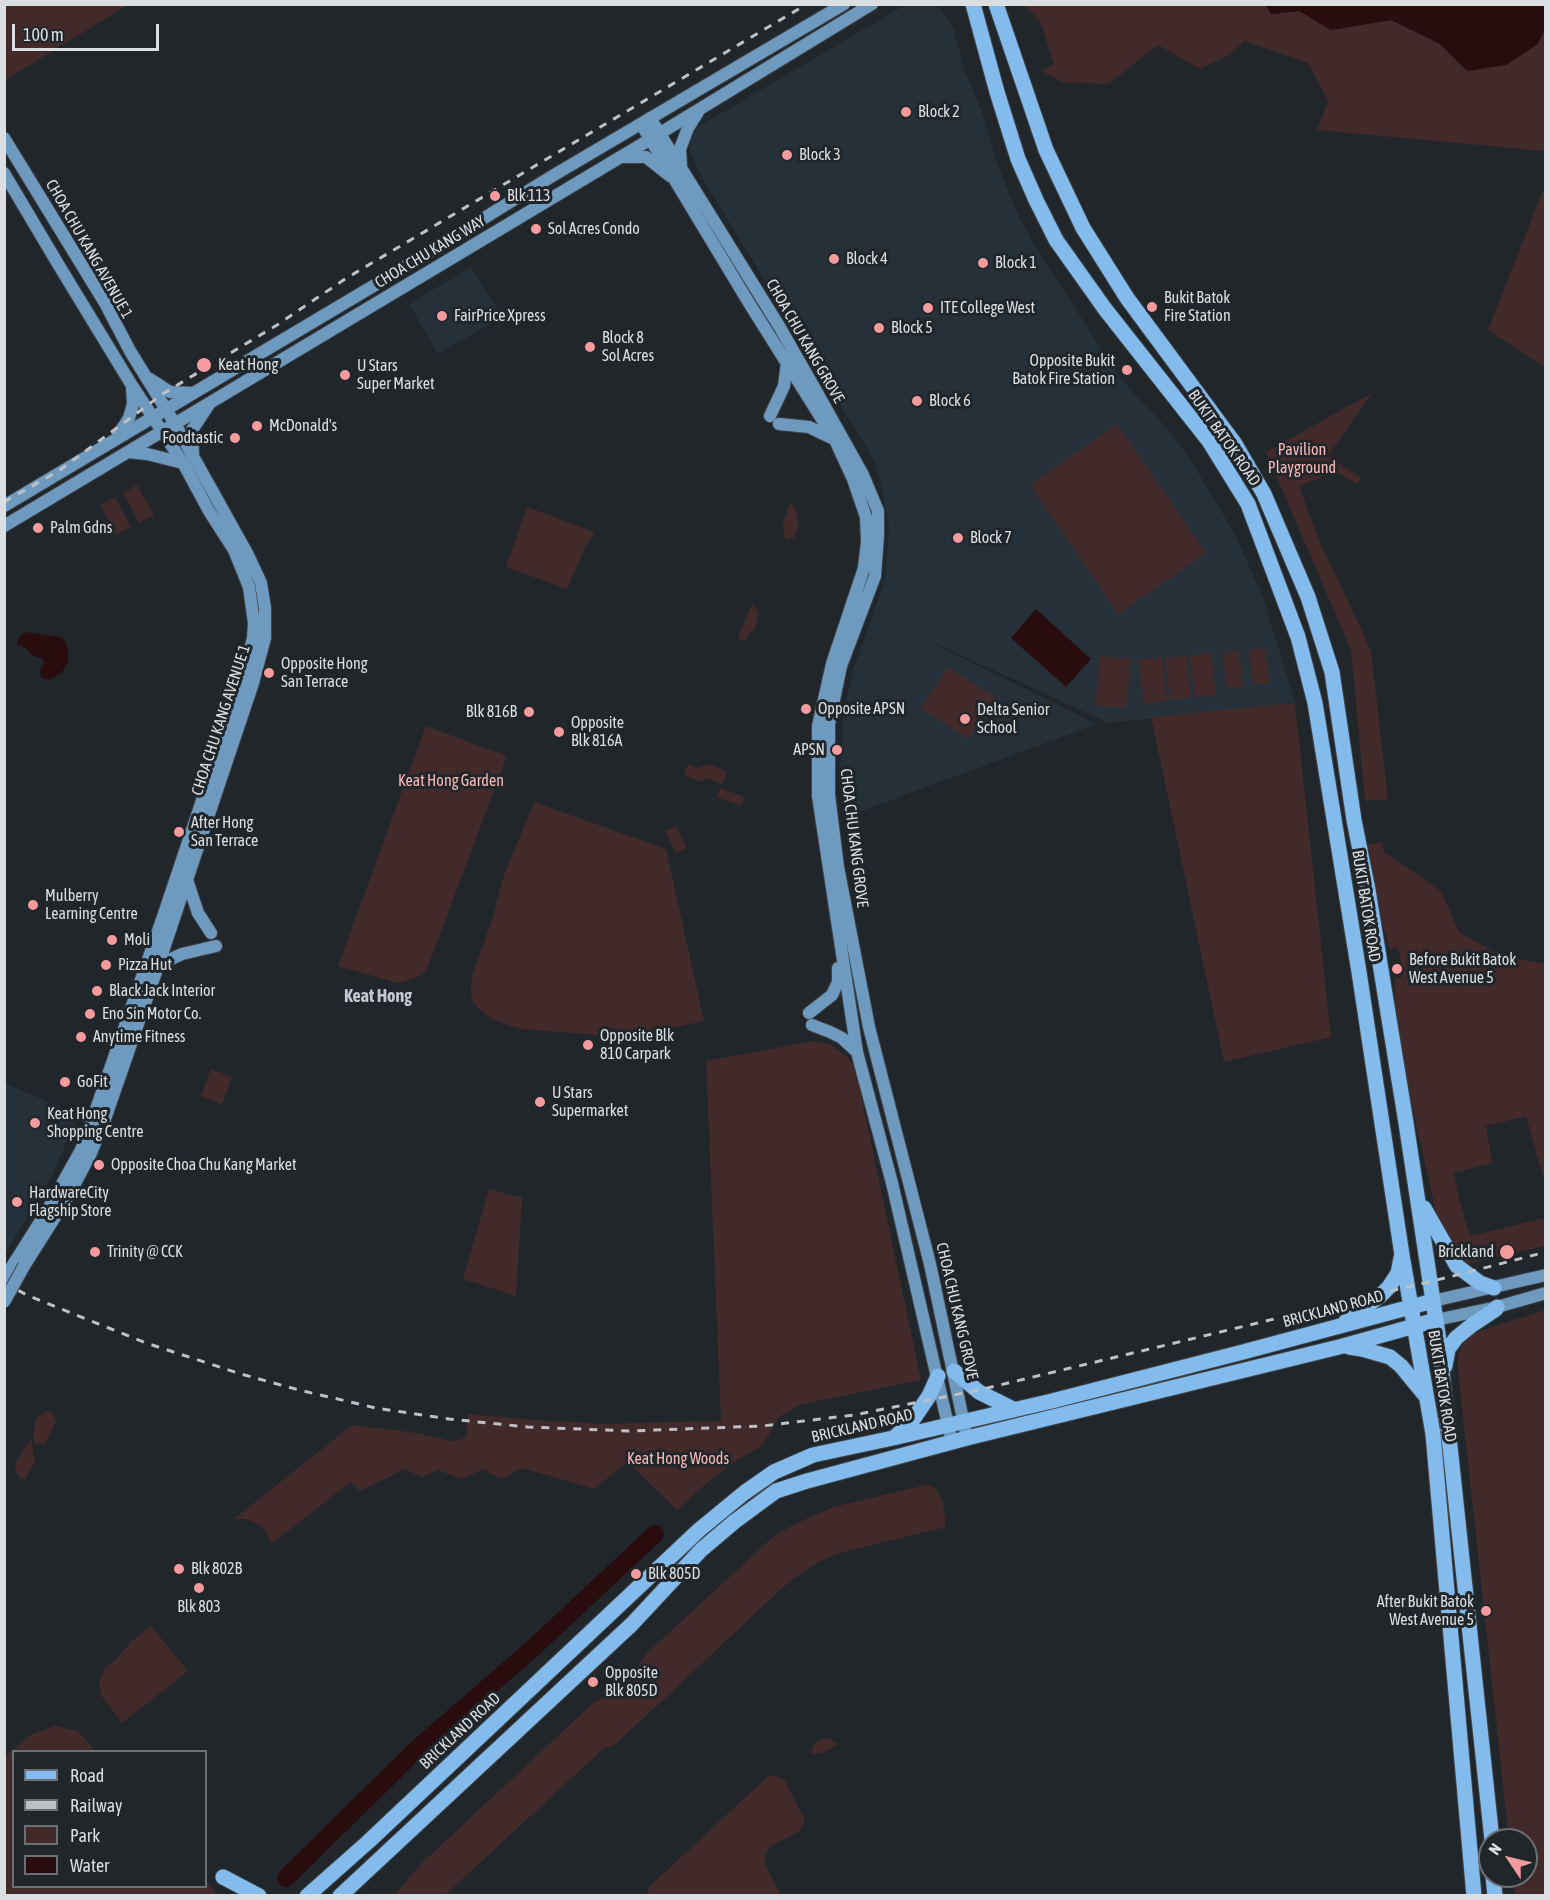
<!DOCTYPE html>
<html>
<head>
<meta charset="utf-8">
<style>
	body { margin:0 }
	#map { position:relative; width:1550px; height:1900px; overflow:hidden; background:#21262b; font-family:"Asap Condensed",sans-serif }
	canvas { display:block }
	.frame { position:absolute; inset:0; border:6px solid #dbdfe2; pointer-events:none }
	.legend { position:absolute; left:12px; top:1750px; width:195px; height:138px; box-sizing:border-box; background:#21262b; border:2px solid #6b7074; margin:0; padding:8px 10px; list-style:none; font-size:18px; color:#dbdfe2 }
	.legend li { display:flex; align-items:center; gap:12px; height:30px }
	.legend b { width:30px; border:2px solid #6b7074 }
	.north { position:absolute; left:1478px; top:1828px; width:60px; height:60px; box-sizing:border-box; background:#21262b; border:2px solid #6b7074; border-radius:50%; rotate:305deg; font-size:16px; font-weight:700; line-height:24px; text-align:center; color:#dbdfe2 }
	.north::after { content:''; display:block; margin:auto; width:21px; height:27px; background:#f59b9d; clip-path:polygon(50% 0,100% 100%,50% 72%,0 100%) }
	.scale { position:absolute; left:12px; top:24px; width:147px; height:27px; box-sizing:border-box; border:3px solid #dbdfe2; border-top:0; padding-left:8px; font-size:18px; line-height:21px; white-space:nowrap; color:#dbdfe2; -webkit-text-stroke:4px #21262b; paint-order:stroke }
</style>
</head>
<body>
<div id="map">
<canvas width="1550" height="1900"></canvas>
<div class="frame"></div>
<ul class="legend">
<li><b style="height:8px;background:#83bbec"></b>Road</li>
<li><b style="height:8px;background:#bdc1c5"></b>Railway</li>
<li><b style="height:16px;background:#422a2a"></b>Park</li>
<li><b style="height:16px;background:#290d0e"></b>Water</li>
</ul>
<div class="north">N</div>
<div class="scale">100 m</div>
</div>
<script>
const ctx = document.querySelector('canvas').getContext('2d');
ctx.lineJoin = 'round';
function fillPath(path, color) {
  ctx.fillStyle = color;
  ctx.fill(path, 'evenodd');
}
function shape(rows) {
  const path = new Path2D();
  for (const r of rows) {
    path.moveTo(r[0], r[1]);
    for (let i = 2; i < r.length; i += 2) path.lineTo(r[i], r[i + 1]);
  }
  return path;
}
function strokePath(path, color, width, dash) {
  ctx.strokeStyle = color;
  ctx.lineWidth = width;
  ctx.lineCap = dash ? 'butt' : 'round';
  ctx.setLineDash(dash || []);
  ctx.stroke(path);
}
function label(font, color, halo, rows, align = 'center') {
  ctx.font = font + ' "Asap Condensed",sans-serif';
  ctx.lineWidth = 6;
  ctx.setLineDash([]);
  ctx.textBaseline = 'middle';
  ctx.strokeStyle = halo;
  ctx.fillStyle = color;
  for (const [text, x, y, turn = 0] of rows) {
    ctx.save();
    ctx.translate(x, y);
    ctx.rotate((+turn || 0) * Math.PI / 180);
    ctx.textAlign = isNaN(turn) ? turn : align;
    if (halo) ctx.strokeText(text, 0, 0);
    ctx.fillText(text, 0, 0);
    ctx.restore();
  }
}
fillPath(shape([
	[905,5,934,5,940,8,948,19,954,30,964,69,981,109,997,163,1011,198,1022,223,1033,243,1117,373,1131,390,1168,429,1190,459,1235,534,1264,600,1295,703,1109,723,906,630,1097,724,848,816,840,768,843,714,853,671,885,580,889,527,883,493,874,460,701,176,690,151,691,140,698,127],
	[471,267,502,317,438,354,409,304],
	[5,1083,78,1115,53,1174,5,1254]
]), '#263039');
fillPath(shape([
	[5,4,128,4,128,5,5,80],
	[1024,5,1266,5,1271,14,1299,11,1331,30,1391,20,1440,44,1467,71,1538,44,1545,29,1545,151,1317,130,1328,101,1308,63,1245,41,1229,55,1200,69,1158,45,1108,84,1063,82,1041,71,1054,64,1040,21],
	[1543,190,1546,193,1545,367,1488,330],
	[1372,393,1328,456,1361,478,1357,484,1336,472,1299,486,1320,543,1362,630,1371,652,1388,799,1365,801,1351,650,1266,452],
	[1117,424,1206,553,1118,614,1030,485],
	[137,485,154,515,139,523,123,493],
	[115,497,131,527,116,535,100,505],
	[790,503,792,503,798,515,797,519,799,525,794,538,786,539,784,534,783,524],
	[527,507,595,532,586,546,567,589,506,567],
	[752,604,759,612,755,630,749,633,747,639,742,641,738,638],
	[1265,648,1269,683,1253,685,1249,650],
	[1239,651,1243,686,1227,688,1223,653],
	[1211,653,1216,695,1195,697,1190,656],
	[1100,656,1131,659,1126,708,1095,705],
	[1186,656,1191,697,1170,700,1165,658],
	[1162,657,1167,701,1144,704,1139,660],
	[948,667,996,698,968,739,921,708],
	[1295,703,1331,1037,1224,1062,1151,717],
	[426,726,507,756,427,969,418,977,398,983,338,966],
	[688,764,699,768,707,764,727,771,722,784,705,778,703,782,684,775],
	[720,788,745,797,741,806,717,797],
	[534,802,666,849,704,1021,616,1040,590,1034,532,1030,518,1028,491,1019,477,1007,472,1000,471,991,472,976,492,920,504,875],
	[676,826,687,848,676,853,665,831],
	[1382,842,1384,852,1441,891,1459,932,1502,956,1545,964,1545,1184,1526,1116,1486,1126,1492,1163,1454,1173,1459,1199,1470,1236,1545,1218,1545,1246,1467,1264,1459,1254,1436,1212,1402,1061,1394,1007,1395,979,1403,977,1400,956,1397,947,1390,949,1382,922,1368,844],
	[814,1041,831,1045,846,1056,855,1067,921,1380,802,1404,779,1417,762,1446,737,1460,708,1482,677,1510,628,1462,594,1489,523,1468,501,1479,483,1469,462,1479,438,1470,422,1477,405,1469,360,1491,351,1482,271,1544,267,1533,258,1524,246,1519,234,1519,352,1425,417,1433,455,1442,466,1437,468,1414,532,1420,603,1424,721,1421,706,1061],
	[211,1069,232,1077,222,1104,201,1096],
	[489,1189,522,1198,516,1296,463,1279],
	[1545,1310,1545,1895,1515,1895,1513,1876,1526,1876,1526,1840,1509,1840,1458,1370,1458,1356,1463,1344,1472,1335,1483,1330],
	[47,1411,51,1412,56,1421,46,1443,35,1445,33,1433,37,1417],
	[31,1439,35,1461,25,1480,21,1479,17,1474,15,1468,17,1460],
	[926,1485,933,1487,939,1493,943,1503,946,1527,847,1551,822,1560,808,1569,791,1580,616,1744,603,1749,445,1895,394,1895,422,1863,592,1704,611,1692,633,1672,647,1653,774,1536,795,1524,833,1507],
	[151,1626,188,1671,122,1723,101,1695,99,1682,105,1668,117,1658,132,1641],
	[55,1726,78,1731,95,1751,14,1752,14,1886,206,1886,206,1881,218,1895,5,1895,5,1756,32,1734],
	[828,1738,837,1744,825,1752,812,1754,812,1748,815,1743,819,1740],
	[770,1776,777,1776,785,1781,805,1820,800,1831,771,1846,766,1852,765,1865,781,1895,647,1895,650,1886,766,1778]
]), '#422a2a');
fillPath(shape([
	[1266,5,1545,5,1545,29,1538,44,1506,65,1467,71,1440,44,1391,20,1331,30,1299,11,1271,14],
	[1036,609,1091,659,1066,687,1011,638],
	[25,632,62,637,66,643,68,652,68,661,63,671,50,680,41,678,40,670,44,664,43,659,33,656,25,647,17,645,18,638]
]), '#290d0e');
strokePath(shape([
	[286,1878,419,1747,532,1649,655,1534]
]), '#290d0e', 18);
const secondary = shape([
	[650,118,779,326,815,389,863,475,878,511,878,535,875,576,841,666,829,724,829,795,838,867,869,1027,930,1264,967,1438],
	[641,124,749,303,835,440,853,479,866,517,867,542,864,568,832,664,818,726,818,796,857,1052,892,1183,952,1442],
	[4,138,105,303,130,351,175,424,248,555,261,583,265,608,265,638,253,683,157,969,105,1119,91,1153,69,1195,24,1266],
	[622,157,646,157,670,176],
	[681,165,680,149,688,128,698,112],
	[4,173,58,264,131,384,183,463,209,511,234,550,249,587,254,623,253,638,242,681,165,911,94,1115,81,1150,47,1211,4,1279],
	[150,379,170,392,192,393],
	[770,416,784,386,787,362],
	[779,424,809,427,834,439],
	[118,435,129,418,133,404,132,387],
	[128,452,147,454,183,463],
	[193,453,192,430,208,406],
	[4,506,385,279,554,175,844,4],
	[4,526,644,143,872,4],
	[187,880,198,913,211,933],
	[157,969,169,960,182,954,216,946],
	[809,1013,832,995,838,982,838,968],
	[812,1025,830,1032,842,1038,857,1052],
	[1433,1301,1546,1275],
	[1436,1320,1497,1307,1546,1293]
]);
const primary = shape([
	[973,4,997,92,1018,159,1036,200,1056,240,1105,309,1209,441,1248,504,1298,637,1315,703,1359,972,1402,1255,1433,1434,1474,1896],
	[996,4,1046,150,1083,228,1127,298,1235,444,1264,494,1308,597,1332,672,1354,820,1368,890,1406,1123,1438,1334,1492,1840],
	[1424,1208,1457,1266,1480,1283,1494,1288],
	[1346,1321,1380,1296,1389,1287,1398,1273,1401,1258],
	[1349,1347,1362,1349,1390,1357,1401,1366,1424,1394],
	[1445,1366,1448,1349,1456,1338,1472,1325,1496,1309,1497,1307],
	[954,1371,979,1392,1013,1409],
	[896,1436,912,1421,929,1396,938,1376],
	[1493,1876,1495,1896],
	[223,1877,259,1896],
	[307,1896,368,1842,699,1530,744,1493,774,1472,813,1455,893,1438,1052,1401,1243,1352,1433,1301],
	[340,1896,632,1624,701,1550,734,1522,776,1491,807,1481,967,1438,1343,1346,1436,1320]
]);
strokePath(secondary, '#3f4448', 14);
strokePath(primary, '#3f4448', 17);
strokePath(secondary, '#6f9ac0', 12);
strokePath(primary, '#83bbec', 15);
strokePath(shape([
	[4,502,60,470,164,393,277,325,345,279,807,4],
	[4,1283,29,1296,146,1343,241,1374,299,1390,376,1408,449,1419,528,1427,630,1431,762,1426,854,1415,979,1390,1449,1277,1546,1252]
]), '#bdc1c5', 3, [8, 8]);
const secondaryBridge = shape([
	[4,1302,24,1266]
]);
strokePath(secondaryBridge, '#3f4448', 14, []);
strokePath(secondaryBridge, '#6f9ac0', 12);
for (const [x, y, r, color] of [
	[906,112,6,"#f59b9d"],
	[787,155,6,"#f59b9d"],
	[495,196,6,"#f59b9d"],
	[536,229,6,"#f59b9d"],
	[834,259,6,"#f59b9d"],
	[983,263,6,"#f59b9d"],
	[1152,307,6,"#f59b9d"],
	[928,308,6,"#f59b9d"],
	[442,316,6,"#f59b9d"],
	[879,328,6,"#f59b9d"],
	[590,347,6,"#f59b9d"],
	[204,365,8,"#f59b9d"],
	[1127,370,6,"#f59b9d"],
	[345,375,6,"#f59b9d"],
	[917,401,6,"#f59b9d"],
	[257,426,6,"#f59b9d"],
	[235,438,6,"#f59b9d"],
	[38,528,6,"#f59b9d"],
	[958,538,6,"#f59b9d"],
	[269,673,6,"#f59b9d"],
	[806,709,6,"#f59b9d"],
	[529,712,6,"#f59b9d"],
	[965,719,6,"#f59b9d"],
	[559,732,6,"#f59b9d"],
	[837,750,6,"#f59b9d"],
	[179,832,6,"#f59b9d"],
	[33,905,6,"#f59b9d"],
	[112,940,6,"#f59b9d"],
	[106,965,6,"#f59b9d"],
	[1397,969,6,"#f59b9d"],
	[97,991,6,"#f59b9d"],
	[90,1014,6,"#f59b9d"],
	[81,1037,6,"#f59b9d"],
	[588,1045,6,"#f59b9d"],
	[65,1082,6,"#f59b9d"],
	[540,1102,6,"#f59b9d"],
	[35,1123,6,"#f59b9d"],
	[99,1165,6,"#f59b9d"],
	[17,1202,6,"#f59b9d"],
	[95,1252,6,"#f59b9d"],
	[1507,1252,8,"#f59b9d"],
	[179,1569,6,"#f59b9d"],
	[636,1574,6,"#f59b9d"],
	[199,1588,6,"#f59b9d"],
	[1486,1611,6,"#f59b9d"],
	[593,1682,6,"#f59b9d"]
]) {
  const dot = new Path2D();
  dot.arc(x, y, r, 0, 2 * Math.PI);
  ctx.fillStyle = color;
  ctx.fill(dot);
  strokePath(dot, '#21262b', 2);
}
label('16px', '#dbdfe2', '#21262b', [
	["Block 2",918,112],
	["Block 3",799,155],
	["Blk 113",507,196],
	["Sol Acres Condo",548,229],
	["Block 4",846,259],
	["Block 1",995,263],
	["Bukit Batok",1164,298],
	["Fire Station",1164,316],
	["ITE College West",940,308],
	["FairPrice Xpress",454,316],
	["Block 5",891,328],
	["Block 8",602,338],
	["Sol Acres",602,356],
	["Opposite Bukit",1115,361,"right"],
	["Batok Fire Station",1115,379,"right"],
	["Keat Hong",218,365],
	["U Stars",357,366],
	["Super Market",357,384],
	["Block 6",929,401],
	["McDonald's",269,426],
	["Foodtastic",223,438,"right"],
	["Palm Gdns",50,528],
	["Block 7",970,538],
	["Opposite Hong",281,664],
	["San Terrace",281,682],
	["Opposite APSN",818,709],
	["Delta Senior",977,710],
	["School",977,728],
	["Blk 816B",517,712,"right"],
	["Opposite",571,723],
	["Blk 816A",571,741],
	["APSN",825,750,"right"],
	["After Hong",191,823],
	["San Terrace",191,841],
	["Mulberry",45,896],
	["Learning Centre",45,914],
	["Moli",124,940],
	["Before Bukit Batok",1409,960],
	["West Avenue 5",1409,978],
	["Pizza Hut",118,965],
	["Black Jack Interior",109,991],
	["Eno Sin Motor Co.",102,1014],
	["Opposite Blk",600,1036],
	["810 Carpark",600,1054],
	["Anytime Fitness",93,1037],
	["GoFit",77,1082],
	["U Stars",552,1093],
	["Supermarket",552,1111],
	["Keat Hong",47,1114],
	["Shopping Centre",47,1132],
	["Opposite Choa Chu Kang Market",111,1165],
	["HardwareCity",29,1193],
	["Flagship Store",29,1211],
	["Trinity @ CCK",107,1252],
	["Brickland",1494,1252,"right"],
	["Blk 802B",191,1569],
	["Blk 805D",648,1574],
	["After Bukit Batok",1474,1602,"right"],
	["West Avenue 5",1474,1620,"right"],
	["Blk 803",199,1607,"center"],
	["Opposite",605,1673],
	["Blk 805D",605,1691]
], 'left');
label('16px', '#dbdfe2', '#21262b', [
	["CHOA CHU KANG AVENUE 1",89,249,60],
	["CHOA CHU KANG WAY",430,252,-31],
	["CHOA CHU KANG GROVE",805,341,60],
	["BUKIT BATOK ROAD",1224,438,55],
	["CHOA CHU KANG AVENUE 1",221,720,-72],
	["CHOA CHU KANG GROVE",854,838,83],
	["BUKIT BATOK ROAD",1366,906,81],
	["BRICKLAND ROAD",1333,1309,-15],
	["CHOA CHU KANG GROVE",957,1311,77],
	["BUKIT BATOK ROAD",1442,1386,81],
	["BRICKLAND ROAD",862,1426,-13],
	["BRICKLAND ROAD",460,1731,-43]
]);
label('16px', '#fbb8b8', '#21262b', [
	["Pavilion",1302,450],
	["Playground",1302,468],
	["Keat Hong Garden",451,781],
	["Keat Hong Woods",678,1459]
]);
label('bold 18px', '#c1c8cf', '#21262b', [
	["Keat Hong",378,996]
]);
</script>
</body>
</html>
